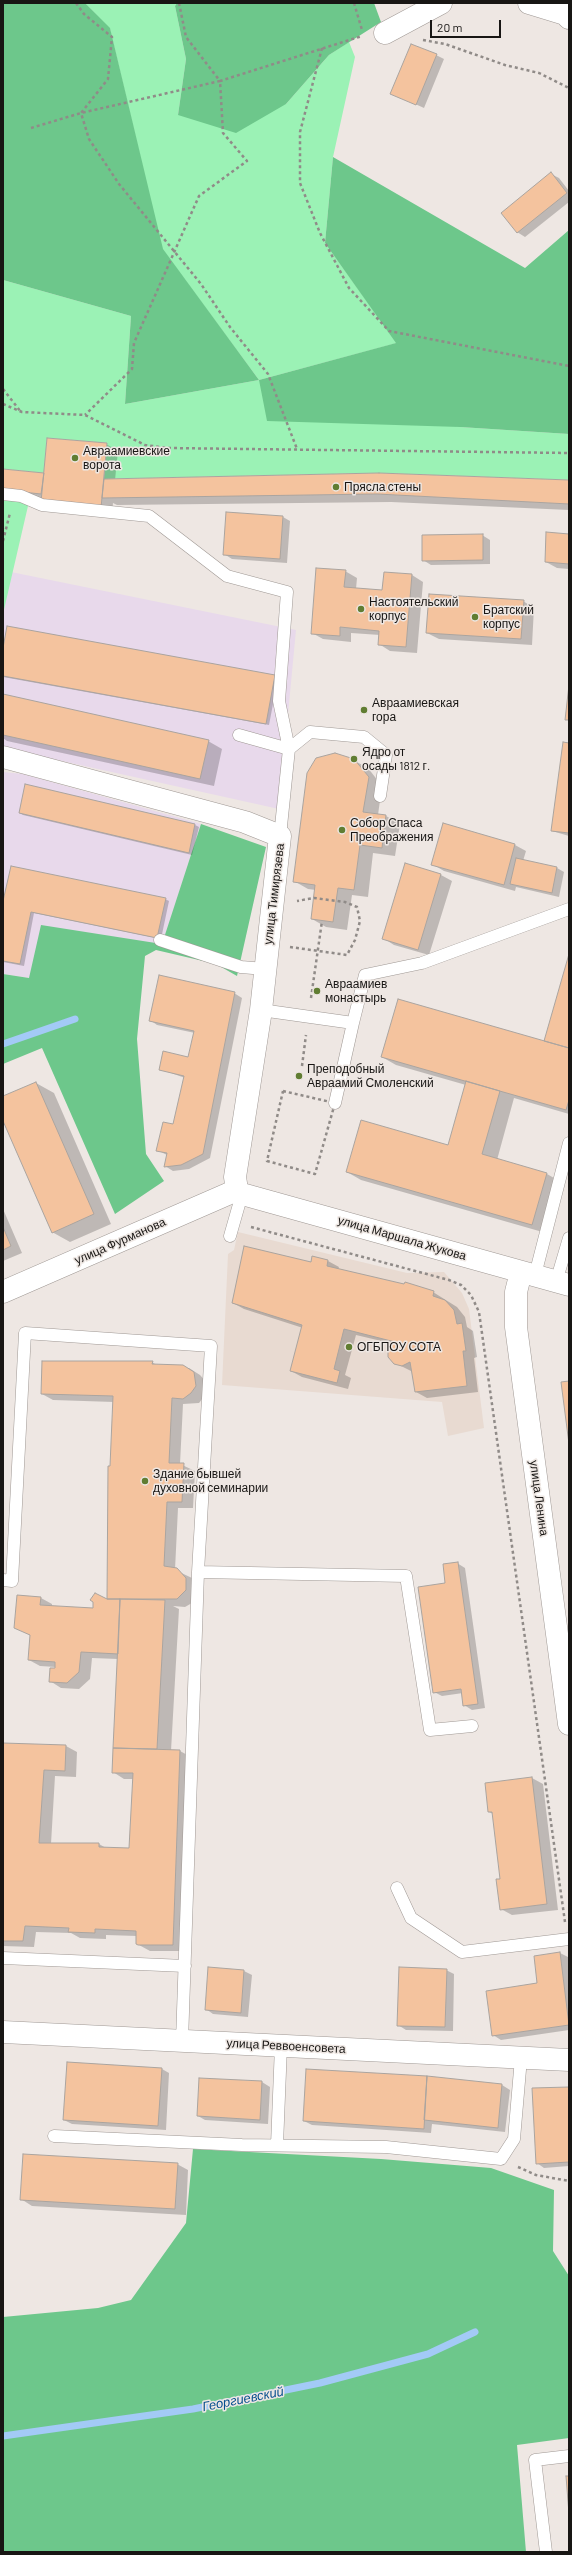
<!DOCTYPE html>
<html>
<head>
<meta charset="utf-8">
<style>
	body { margin:0 }
	#map { position:relative; width:572px; height:2555px; overflow:hidden; background:#eee7e3; font-family:Barlow,sans-serif }
	canvas { display:block }
	.frame { position:absolute; inset:0; border:4px solid #181614; pointer-events:none }
	.scale { position:absolute; left:430px; top:20px; width:71px; height:18px; box-sizing:border-box; border:2px solid #181614; border-top:0; padding-left:5px; font-size:12px; line-height:14px; white-space:nowrap; color:#181614; -webkit-text-stroke:3px #eee7e3; paint-order:stroke }
</style>
</head>
<body>
<div id="map">
<canvas width="572" height="2555"></canvas>
<div class="frame"></div>
<div class="scale">20 m</div>
</div>
<script>
const ctx = document.querySelector('canvas').getContext('2d');
ctx.lineJoin = 'round';
function fillPath(path, color) {
  ctx.fillStyle = color;
  ctx.fill(path, 'evenodd');
}
function shape(rows) {
  const path = new Path2D();
  for (const r of rows) {
    path.moveTo(r[0], r[1]);
    for (let i = 2; i < r.length; i += 2) path.lineTo(r[i], r[i + 1]);
  }
  return path;
}
function strokePath(path, color, width, dash) {
  ctx.strokeStyle = color;
  ctx.lineWidth = width;
  ctx.lineCap = dash ? 'butt' : 'round';
  ctx.setLineDash(dash || []);
  ctx.stroke(path);
}
function label(font, color, halo, rows, align = 'center') {
  ctx.font = font + ' Barlow,sans-serif';
  ctx.lineWidth = 3;
  ctx.setLineDash([]);
  ctx.textBaseline = 'middle';
  ctx.strokeStyle = halo;
  ctx.fillStyle = color;
  for (const [text, x, y, turn = 0] of rows) {
    ctx.save();
    ctx.translate(x, y);
    ctx.rotate((+turn || 0) * Math.PI / 180);
    ctx.textAlign = isNaN(turn) ? turn : align;
    if (halo) ctx.strokeText(text, 0, 0);
    ctx.fillText(text, 0, 0);
    ctx.restore();
  }
}
fillPath(shape([
	[11,572,296,630,279,809,3,748,3,614],
	[3,772,23,774,201,824,162,945,29,978,3,974]
]), '#e8d9eb');
fillPath(shape([
	[238,1232,407,1273,444,1272,462,1293,469,1309,484,1428,448,1436,442,1402,222,1385,228,1254,234,1250]
]), '#e8dad1');
fillPath(shape([
	[85,3,177,3,175,6,186,59,178,115,286,104,329,55,349,42,355,57,333,157,325,243,397,343,259,380,460,427,569,434,569,480,379,473,104,479,107,443,47,438,44,473,3,469,3,280,131,316,125,404,259,380,162,249,110,29],
	[3,490,31,493,3,614]
]), '#9bf2b5');
fillPath(shape([
	[3,3,85,3,110,28,163,249,259,380,396,343,325,243,333,157,525,268,569,230,569,434,460,427,267,421,259,380,125,404,131,316,3,280],
	[177,3,374,3,381,22,329,55,286,104,236,133,178,115,186,59,175,6],
	[201,824,266,847,237,976,216,964,156,950,145,956,137,1039,146,1154,164,1181,115,1214,42,1048,3,1064,3,974,29,978,41,925,162,944],
	[193,2149,381,2159,491,2168,554,2190,553,2251,569,2276,569,2438,517,2445,526,2552,3,2552,3,2317,98,2308,131,2300,186,2223]
]), '#6dc78b');
fillPath(shape([
	[436,55,444,59,424,108,391,93],
	[551,174,559,178,569,191,569,202,525,237,517,232],
	[106,444,118,451,115,480,569,481,569,510,391,502,117,505,113,503,112,514,3,495,3,470,44,475],
	[283,517,290,521,287,563,232,559,224,554],
	[482,535,490,540,490,564,431,565,423,560],
	[569,535,569,569,557,568,546,562],
	[345,571,357,578,356,589,383,591,385,573,412,575,423,582,417,653,390,651,379,644,380,635,351,633,351,642,323,639,312,633],
	[523,601,534,608,532,645,439,639,427,633],
	[3,654,274,676,278,678,269,725,3,677],
	[3,695,208,741,222,749,214,786,7,741,3,738],
	[569,744,569,836,552,831],
	[353,760,368,768,382,786,378,815,386,816,400,824,395,856,373,853,368,897,352,895,347,930,326,927,312,919,316,890,308,889,294,881],
	[26,785,195,825,199,827,192,855,23,815,20,813],
	[444,825,515,845,526,851,523,861,557,868,564,872,559,897,516,887,515,891,444,871,432,864],
	[441,875,452,881,429,955,394,945,383,938],
	[165,899,169,901,161,939,34,913,24,966,3,962,3,907],
	[569,958,569,1114,514,1098,497,1160,547,1174,561,1182,546,1233,361,1180,347,1172,448,1146,466,1085,396,1065,382,1057,545,1042],
	[234,993,242,998,210,1158,189,1169,173,1171,165,1166,167,1155,157,1150,174,1126,185,1078,160,1069,189,1058,195,1033,157,1025,150,1020],
	[36,1083,54,1093,111,1224,70,1242,52,1232,3,1119,3,1097],
	[3,1209,22,1253,3,1261],
	[328,1261,339,1267,338,1270,433,1292,457,1307,465,1317,467,1327,473,1331,477,1357,474,1358,478,1392,427,1398,416,1392,413,1372,395,1363,394,1344,356,1335,345,1375,351,1378,348,1389,302,1377,291,1371,303,1328,244,1309,233,1303,311,1263],
	[152,1362,158,1366,189,1368,200,1375,207,1383,207,1393,199,1403,183,1404,180,1464,195,1471,193,1508,178,1508,175,1570,192,1578,192,1603,185,1607,173,1606,179,1609,171,1751,180,1751,191,1757,184,1951,150,1951,139,1945,137,1936,106,1935,106,1939,80,1938,71,1933,36,1932,34,1947,3,1946,3,1744,66,1746,77,1752,76,1777,55,1776,51,1844,99,1844,106,1848,130,1849,133,1779,124,1779,113,1772,118,1659,92,1658,90,1679,79,1689,61,1688,50,1681,56,1667,40,1666,29,1660,31,1636,16,1627,41,1598,52,1604,52,1607,93,1609,108,1600,114,1402,53,1400,42,1394],
	[457,1563,465,1568,485,1708,472,1710,464,1705,463,1693,442,1696,434,1692,446,1584],
	[532,1778,543,1784,558,1910,512,1915,501,1909,501,1880,493,1814,489,1812],
	[560,1953,568,1957,569,1966,569,2030,501,2040,493,2035,538,1984],
	[209,1968,244,1971,252,1975,248,2017,213,2014,206,2009],
	[446,1970,454,1974,453,2031,406,2030,398,2025],
	[162,2069,169,2073,166,2130,72,2124,64,2120],
	[427,2077,502,2085,510,2090,505,2132,432,2124,431,2133,312,2125,304,2121],
	[200,2079,262,2082,270,2087,268,2124,205,2120,198,2116],
	[569,2088,569,2166,544,2168,537,2163],
	[177,2164,188,2170,186,2215,32,2206,21,2199]
]), '#0003');
strokePath(shape([
	[3,1044,75,1019],
	[3,2436,193,2409,320,2383,428,2354,475,2332]
]), '#a3caf6', 7);
const building = shape([
	[411,44,437,54,416,105,390,94,411,44],
	[551,172,567,193,517,233,501,213,551,172],
	[47,438,107,443,101,508,41,502,47,438],
	[3,469,44,473,41,494,3,490,3,469],
	[379,473,569,480,569,504,377,494,102,498,104,479,379,473],
	[226,512,283,516,280,559,223,555,226,512],
	[546,532,569,534,569,564,545,562,546,532],
	[483,534,483,560,422,561,422,535,483,534],
	[316,568,346,570,344,587,382,590,384,572,412,574,406,647,378,645,379,631,340,627,340,636,311,634,316,568],
	[429,594,524,600,521,639,426,633,429,594],
	[7,626,275,675,266,724,3,676,3,648,7,626],
	[569,685,569,720,565,720,569,685],
	[3,694,209,740,200,779,3,735,3,694],
	[563,742,569,743,569,833,551,831,563,742],
	[335,753,354,759,369,777,363,812,386,815,382,848,360,845,354,890,338,888,333,922,311,919,315,885,293,882,307,773,316,758,335,753],
	[25,784,195,824,189,853,19,813,25,784],
	[443,823,515,844,504,885,431,865,443,823],
	[516,858,557,867,552,893,510,884,516,858],
	[405,863,441,874,418,950,382,939,405,863],
	[11,866,166,898,157,938,31,912,20,964,3,961,3,901,11,866],
	[569,954,569,1048,544,1041,569,954],
	[159,975,235,992,203,1154,181,1165,164,1167,167,1153,156,1151,163,1122,173,1124,184,1076,159,1070,163,1051,188,1057,194,1031,149,1021,159,975],
	[398,999,569,1048,569,1100,566,1110,381,1057,398,999],
	[466,1081,500,1091,482,1154,547,1173,532,1225,346,1172,361,1120,448,1145,466,1081],
	[36,1082,94,1214,52,1233,3,1121,3,1096,36,1082],
	[3,1227,11,1246,3,1250,3,1227],
	[244,1246,311,1262,312,1256,328,1260,327,1266,404,1284,405,1282,434,1291,433,1296,445,1300,454,1310,457,1324,462,1323,466,1351,463,1351,467,1386,415,1392,410,1362,402,1366,394,1364,388,1357,388,1348,395,1342,344,1329,334,1369,340,1371,337,1383,290,1371,302,1325,232,1303,244,1246],
	[42,1361,153,1361,152,1364,183,1365,194,1372,196,1386,191,1393,183,1399,172,1398,169,1463,184,1463,182,1502,167,1502,164,1566,177,1568,186,1578,186,1590,177,1599,107,1599,108,1466,110,1466,113,1396,41,1394,42,1361],
	[569,1381,569,1444,561,1382,569,1381],
	[458,1562,478,1704,463,1706,461,1689,433,1693,418,1587,445,1583,443,1564,458,1562],
	[95,1593,107,1599,120,1599,118,1654,81,1652,79,1672,67,1683,49,1682,50,1668,55,1668,55,1662,28,1660,30,1635,14,1628,17,1595,41,1597,40,1605,93,1608,93,1602,90,1600,95,1593],
	[120,1599,165,1600,157,1749,113,1748,120,1599],
	[3,1743,66,1745,65,1771,44,1770,39,1843,99,1843,99,1847,129,1848,133,1773,112,1773,113,1748,180,1750,173,1945,138,1945,136,1944,136,1931,95,1929,95,1933,68,1932,69,1928,25,1926,23,1941,3,1941,3,1743],
	[532,1777,547,1904,500,1910,496,1879,500,1879,492,1812,488,1812,485,1783,532,1777],
	[560,1952,569,2025,492,2036,486,1991,537,1983,534,1956,560,1952],
	[208,1967,244,1970,241,2013,205,2010,208,1967],
	[399,1967,447,1969,445,2027,397,2026,399,1967],
	[67,2062,162,2068,158,2126,63,2120,67,2062],
	[306,2069,427,2076,424,2129,303,2121,306,2069],
	[427,2076,502,2084,498,2128,424,2120,427,2076],
	[199,2078,262,2081,260,2120,197,2116,199,2078],
	[569,2087,569,2162,536,2164,532,2088,569,2087],
	[23,2154,178,2163,175,2209,20,2200,23,2154],
	[566,2476,569,2476,569,2514,566,2476]
]);
fillPath(building, '#f4c39e');
strokePath(building, '#aaa49f', 1);
const service = shape([
	[3,494,21,496,42,505,149,516,227,576,287,592,279,701,289,749,280,836],
	[239,735,289,749,310,732,364,737,386,755,380,796],
	[160,940,241,967,265,969],
	[261,1010,353,1023,365,975,422,963,569,909],
	[335,1103,353,1023],
	[230,1236,242,1194],
	[535,1275,569,1143],
	[556,1282,569,1238],
	[3,1580,12,1581,25,1333,211,1346,198,1572],
	[397,1888,411,1918,462,1952,569,1939],
	[3,1958,185,1966],
	[182,2041,198,1572,406,1576,430,1730,472,1726],
	[54,2136,242,2145,386,2147,501,2159,514,2139,521,2058],
	[277,2145,281,2046],
	[546,2552,535,2460,569,2456]
]);
const minor = shape([
	[529,3,565,14,569,18],
	[385,33,441,3],
	[3,757,245,822,280,836,261,1010,235,1177,237,1190],
	[237,1190,242,1194,569,1285],
	[521,1272,516,1292,516,1327,569,1724],
	[3,1292,237,1190],
	[3,2032,569,2060]
]);
strokePath(service, '#9f9894', 13);
strokePath(minor, '#9f9894', 23);
strokePath(shape([
	[76,3,84,14,112,37,108,79,81,113,89,139,119,184,201,284,230,327,268,374,297,449],
	[179,3,186,37,220,81,362,36],
	[354,3,362,30],
	[423,40,445,44,505,65,539,73,569,88],
	[322,48,300,132,300,183,320,233,349,288,389,331,569,366],
	[31,128,81,113,220,81,223,133,247,161,199,196,134,343,132,369,85,415],
	[3,389,21,412],
	[3,404,22,412,85,415,145,445,167,448,569,453],
	[3,541,10,513],
	[290,947,347,955,355,940,360,921,357,907,345,902,314,898,297,901],
	[311,998,322,921],
	[302,1066,306,1035],
	[283,1091,335,1103,315,1174,267,1161,283,1091],
	[251,1227,449,1280,461,1285,471,1295,479,1312,565,1922],
	[518,2167,536,2175,569,2181]
]), '#908b88', 2.5, [3, 3]);
strokePath(service, '#fff', 12);
strokePath(minor, '#fff', 22);
for (const [x, y, r, color] of [
	[75,458,4,"#607d32"],
	[336,487,4,"#607d32"],
	[361,609,4,"#607d32"],
	[475,617,4,"#607d32"],
	[364,710,4,"#607d32"],
	[354,759,4,"#607d32"],
	[342,830,4,"#607d32"],
	[317,991,4,"#607d32"],
	[299,1076,4,"#607d32"],
	[349,1347,4,"#607d32"],
	[145,1481,4,"#607d32"]
]) {
  const dot = new Path2D();
  dot.arc(x, y, r, 0, 2 * Math.PI);
  ctx.fillStyle = color;
  ctx.fill(dot);
  strokePath(dot, '#eee7e3', 1.5);
}
label('12px', '#181614', '#eee7e3', [
	["Авраамиевские",83,451],
	["ворота",83,465],
	["Прясла стены",344,487],
	["Настоятельский",369,602],
	["корпус",369,616],
	["Братский",483,610],
	["корпус",483,624],
	["Авраамиевская",372,703],
	["гора",372,717],
	["Ядро от",362,752],
	["осады 1812 г.",362,766],
	["Собор Спаса",350,823],
	["Преображения",350,837],
	["Авраамиев",325,984],
	["монастырь",325,998],
	["Преподобный",307,1069],
	["Авраамий Смоленский",307,1083],
	["ОГБПОУ СОТА",357,1347],
	["Здание бывшей",153,1474],
	["духовной семинарии",153,1488]
], 'left');
label('12px', '#181614', '#eee7e3', [
	["улица Тимирязева",274,894,-83],
	["улица Маршала Жукова",402,1238,16],
	["улица Фурманова",120,1241,-24],
	["улица Ленина",539,1498,82],
	["улица Реввоенсовета",286,2046,3]
]);
label('italic 13px', '#054e8e', '#eee7e3', [
	["Георгиевский",243,2399,-11]
]);
</script>
</body>
</html>
